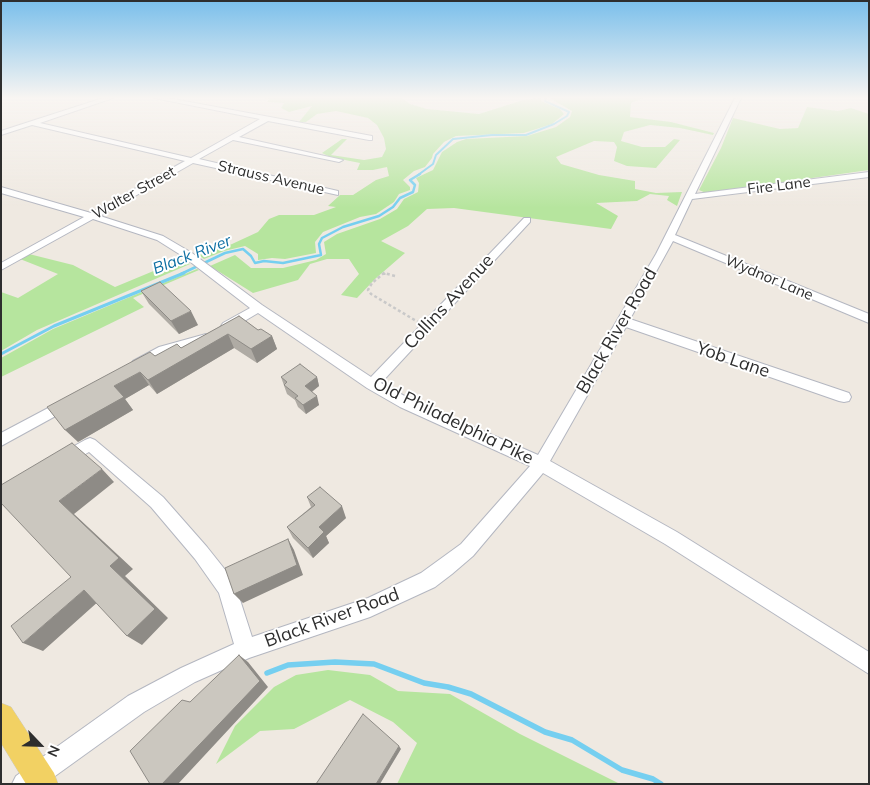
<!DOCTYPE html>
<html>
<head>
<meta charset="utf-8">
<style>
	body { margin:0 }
	#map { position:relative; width:870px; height:785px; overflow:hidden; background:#efe9e1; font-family:Mulish,sans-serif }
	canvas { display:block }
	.frame { position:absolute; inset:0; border:2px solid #2e2e2e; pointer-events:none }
	.north { position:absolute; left:15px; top:720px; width:50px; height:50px; -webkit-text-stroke:4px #fff; paint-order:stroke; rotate:114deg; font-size:14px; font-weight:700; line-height:20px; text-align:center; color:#2e2e2e }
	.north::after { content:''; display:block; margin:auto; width:18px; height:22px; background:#2e2e2e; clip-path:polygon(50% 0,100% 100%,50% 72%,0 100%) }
</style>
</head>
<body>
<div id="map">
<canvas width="870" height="785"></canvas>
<div class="frame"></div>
<div class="north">N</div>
</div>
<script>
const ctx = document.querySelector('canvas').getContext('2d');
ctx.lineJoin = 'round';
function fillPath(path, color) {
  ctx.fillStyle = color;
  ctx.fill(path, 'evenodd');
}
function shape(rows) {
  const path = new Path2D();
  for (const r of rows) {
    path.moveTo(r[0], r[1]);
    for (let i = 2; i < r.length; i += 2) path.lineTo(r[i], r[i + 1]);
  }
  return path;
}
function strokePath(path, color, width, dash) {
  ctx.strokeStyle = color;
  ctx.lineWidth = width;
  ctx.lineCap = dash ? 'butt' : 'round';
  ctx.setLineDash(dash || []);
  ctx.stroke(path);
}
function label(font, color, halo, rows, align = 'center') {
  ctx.font = font + ' Mulish,sans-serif';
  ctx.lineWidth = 4;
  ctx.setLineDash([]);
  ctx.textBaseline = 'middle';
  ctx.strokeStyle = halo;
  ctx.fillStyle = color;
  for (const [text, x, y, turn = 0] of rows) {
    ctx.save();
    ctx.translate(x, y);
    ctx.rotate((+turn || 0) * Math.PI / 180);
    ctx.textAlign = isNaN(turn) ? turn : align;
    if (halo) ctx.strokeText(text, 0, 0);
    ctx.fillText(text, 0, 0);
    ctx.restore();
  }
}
fillPath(shape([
	[264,98,402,98,410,104,427,109,479,114,523,100,541,98,541,101,560,109,564,114,552,124,524,133,456,136,444,142,433,154,432,158,425,167,414,171,403,180,410,187,410,190,399,194,394,202,376,214,360,217,323,232,315,242,316,253,285,259,272,258,258,260,258,254,245,246,224,251,204,259,199,255,232,244,258,232,269,219,279,215,314,215,336,207,328,206,340,195,353,195,376,180,389,176,387,167,373,170,357,170,360,163,330,157,322,153,342,139,347,139,331,155,364,160,382,157,386,149,384,138,377,125,368,118,336,111,317,114,306,122,299,122,312,106,289,112,281,108,284,103,267,102,269,99],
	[553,98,643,98,631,103,630,117,671,122,714,133,713,135,680,128,650,125,624,132,621,141,642,147,665,147,674,139,680,140,656,168,627,166,614,161,617,147,614,142,594,141,556,157,561,164,599,175,635,181,635,189,656,193,682,192,677,206,667,200,669,196,650,194,637,201,596,203,618,216,611,229,454,208,427,209,408,226,381,241,405,253,375,279,357,298,341,295,359,274,349,259,327,259,310,264,298,280,253,293,210,266,235,255,251,268,283,268,316,260,326,254,324,242,337,234,380,219,397,209,404,199,418,192,419,183,416,178,433,170,442,152,457,142,466,139,527,136,556,127,570,117,572,111,551,99],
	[807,107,838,111,851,108,869,114,869,170,706,193,699,190,721,148,733,118,780,129,798,128],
	[29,254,73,265,115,287,180,260,190,264,37,330,1,351,1,292,18,298,58,274,20,259],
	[197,269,199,270,133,298,144,307,1,377,1,358,53,329],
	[328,670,370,675,398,691,450,694,520,734,618,783,625,784,397,784,417,743,393,722,350,700,294,729,260,731,216,764,235,726,274,687,296,675]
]), '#b6e59e');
strokePath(shape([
	[418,175,433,164,436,155,453,139,492,135,526,135,554,124,567,116,569,112,545,101,546,98]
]), '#75cff0', 2);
strokePath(shape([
	[181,274,225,253,243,249,251,256,255,263,264,261,283,263,321,255,319,244,322,238,343,227,379,216,393,207,400,198,413,192,415,185,410,180,420,174]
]), '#75cff0', 2.5);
strokePath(shape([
	[1,354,54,326,184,273]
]), '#75cff0', 3);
strokePath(shape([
	[267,673,288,665,335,662,374,664,424,683,448,687,471,694,545,732,572,740,622,770,653,779,661,784]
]), '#75cff0', 5.5);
const minor = shape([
	[103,98,113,98,40,123,191,158,260,119,154,98,168,98,372,136,372,140,369,140,268,121,239,137,343,160,339,162,233,140,199,159,338,191,338,195,193,163,100,216,163,236,192,253,262,305,371,377,524,218,530,218,530,222,381,383,410,399,538,455,656,254,735,98,741,98,695,194,869,172,869,177,692,199,675,235,869,314,869,323,673,241,630,319,849,393,851,397,849,401,844,402,839,401,626,327,550,461,677,532,869,652,869,674,665,544,543,473,473,556,452,574,435,587,370,617,249,658,195,682,144,712,44,784,12,784,16,776,128,696,181,668,234,644,219,593,195,559,151,507,89,452,63,467,58,465,55,460,58,455,85,440,90,438,95,440,163,497,207,547,234,581,252,637,368,598,421,573,461,544,530,466,400,407,367,388,258,313,231,329,223,329,221,326,223,323,250,308,184,257,157,240,93,219,1,270,1,263,84,217,1,193,1,187,91,213,185,161,32,125,1,135,1,131,103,98],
	[206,334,212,338,210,341,167,353,138,369,133,367,131,364,133,361,159,347,206,334],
	[67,398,72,399,74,403,72,407,1,446,1,433,67,398]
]);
const major = shape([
	[1,703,11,707,54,773,58,784,26,784,1,743,1,703]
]);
strokePath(minor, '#b4b7c1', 2);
strokePath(major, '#c9c9c9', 1);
strokePath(shape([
	[383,274,388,274]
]), '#c9c9c9', 2, [2.5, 2]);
strokePath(shape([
	[395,276,384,273,372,283,368,290,371,294,418,322]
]), '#c9c9c9', 2.5, [3, 2.5]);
fillPath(minor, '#fff');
fillPath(major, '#f2d163');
fillPath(shape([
	[141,291,198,325,179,334,149,304],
	[239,316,258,330,272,336,277,349,257,363,234,348,157,394,149,385,125,399,133,410,78,442,155,356,181,348],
	[281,377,317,377,319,386,312,392,319,405,306,414,298,407,295,400,287,394],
	[307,497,346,518,326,536,329,543,313,558,293,538,287,527,311,507]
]), '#afaba4');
fillPath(shape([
	[191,311,198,325,179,334,171,321],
	[228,334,234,348,157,394,148,380],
	[272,336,277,349,257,363,251,349],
	[140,372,149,385,125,399,133,410,78,442,65,430,114,386],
	[317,377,319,386,307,395,305,386],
	[317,396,319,405,306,414,303,405],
	[102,469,114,482,74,514,133,569,125,576,168,618,142,645,127,636,110,566,59,501],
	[342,506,346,518,326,536,329,543,313,558,308,548,319,527],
	[288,539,294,550,303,575,243,603,234,594],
	[84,590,100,600,43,651,23,643],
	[239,655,248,662,268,687,178,784,162,784],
	[399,746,401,749,380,784,376,784]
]), '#8e8b86');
const building = shape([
	[160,282,191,311,171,321,141,291,160,282],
	[239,316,258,330,261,329,272,336,251,349,228,334,148,380,140,372,114,386,124,397,65,430,47,407,150,352,155,356,177,344,181,348,239,316],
	[300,364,317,377,305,386,317,396,303,405,295,398,298,396,284,385,287,382,281,377,300,364],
	[72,443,102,469,59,501,119,558,110,566,155,609,127,636,84,590,23,643,11,626,71,577,1,503,1,485,72,443],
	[320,487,342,506,319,527,324,532,308,548,287,527,315,505,307,497,320,487],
	[288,539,297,565,234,594,225,568,288,539],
	[239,655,260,681,162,784,150,784,130,751,182,700,190,702,239,655],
	[363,714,399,746,376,784,316,784,363,714]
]);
fillPath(building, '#cbc7bf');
strokePath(building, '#8e8b86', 1);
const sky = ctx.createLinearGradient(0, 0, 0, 208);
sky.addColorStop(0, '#7abfeb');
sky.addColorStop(0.47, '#f8f5f2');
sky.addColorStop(1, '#f8f5f200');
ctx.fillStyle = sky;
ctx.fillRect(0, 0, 870, 208);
label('15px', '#2e2e2e', '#fff', [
	["Strauss Avenue",271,178,13],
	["Fire Lane",779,186,-7],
	["Walter Street",134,193,-29],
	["Wydnor Lane",769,278,23]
]);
label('italic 16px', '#0d6fa3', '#fff', [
	["Black River",192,255,-21]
]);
label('18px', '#2e2e2e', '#fff', [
	["Collins Avenue",449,302,-47],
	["Black River Road",617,331,-60],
	["Yob Lane",733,360,19],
	["Old Philadelphia Pike",453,421,26],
	["Black River Road",332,618,-20]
]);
</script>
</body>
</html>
